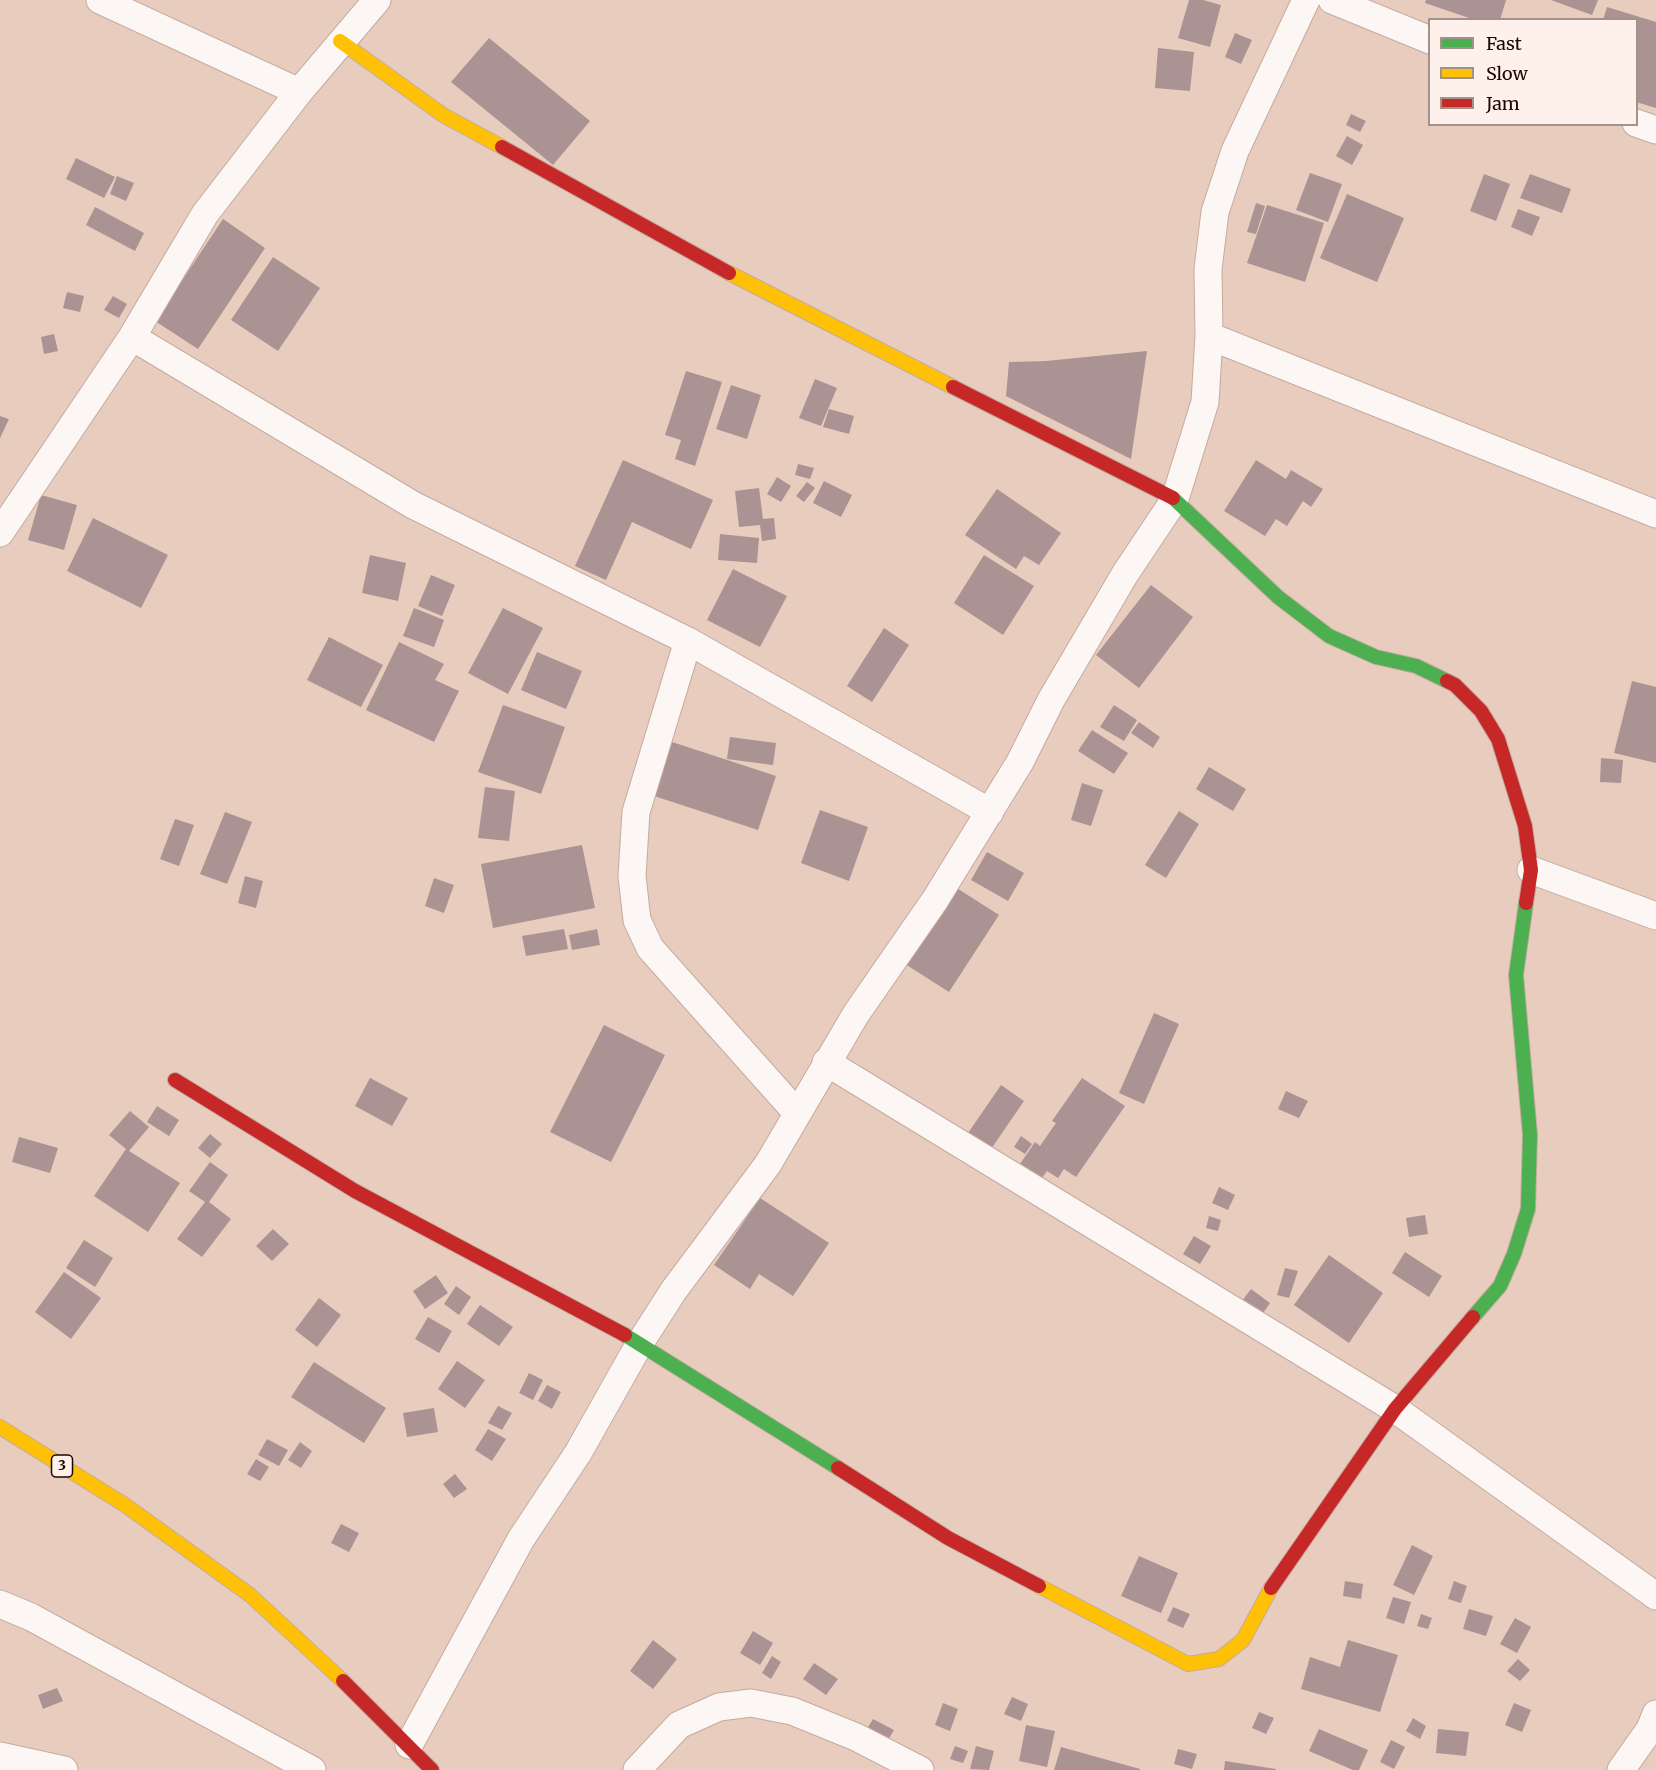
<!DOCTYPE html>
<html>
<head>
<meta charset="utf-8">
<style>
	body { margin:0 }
	#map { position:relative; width:1656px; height:1770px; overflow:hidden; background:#e8ccbe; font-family:Merriweather,serif }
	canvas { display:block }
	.legend { position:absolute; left:1428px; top:18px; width:210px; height:108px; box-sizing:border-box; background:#fef0ea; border:2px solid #a3928c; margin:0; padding:8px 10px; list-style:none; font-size:18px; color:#1b0600 }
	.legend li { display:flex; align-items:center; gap:12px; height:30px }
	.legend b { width:30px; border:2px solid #a3928c }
</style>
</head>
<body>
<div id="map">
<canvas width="1656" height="1770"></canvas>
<ul class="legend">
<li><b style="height:8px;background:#4caf50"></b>Fast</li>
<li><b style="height:8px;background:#ffc107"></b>Slow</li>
<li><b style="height:8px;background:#c62828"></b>Jam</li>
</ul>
</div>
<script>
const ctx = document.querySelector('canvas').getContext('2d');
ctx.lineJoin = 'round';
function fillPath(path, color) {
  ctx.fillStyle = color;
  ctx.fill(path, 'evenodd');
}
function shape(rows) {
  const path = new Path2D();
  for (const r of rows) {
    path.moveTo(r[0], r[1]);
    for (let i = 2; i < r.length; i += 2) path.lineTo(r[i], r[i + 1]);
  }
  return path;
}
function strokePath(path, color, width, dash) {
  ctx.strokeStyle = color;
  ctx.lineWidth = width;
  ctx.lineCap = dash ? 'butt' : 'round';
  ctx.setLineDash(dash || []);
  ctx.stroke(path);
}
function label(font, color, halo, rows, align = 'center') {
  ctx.font = font + ' Merriweather,serif';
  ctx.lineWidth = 5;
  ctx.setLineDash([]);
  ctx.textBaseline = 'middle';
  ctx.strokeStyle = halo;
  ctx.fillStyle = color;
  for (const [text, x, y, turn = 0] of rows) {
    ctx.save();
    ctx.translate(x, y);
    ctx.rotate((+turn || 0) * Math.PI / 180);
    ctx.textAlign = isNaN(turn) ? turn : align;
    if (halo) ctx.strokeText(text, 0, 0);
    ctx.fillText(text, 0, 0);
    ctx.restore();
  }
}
fillPath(shape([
	[1189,0,1203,0,1221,5,1210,47,1178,38],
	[1426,0,1506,0,1500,20,1475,20,1425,3],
	[1551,0,1598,0,1592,15],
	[1607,7,1656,22,1656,108,1636,102,1636,20,1603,20],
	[1235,33,1252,40,1241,64,1225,57],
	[489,38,590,121,553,165,451,82],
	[1158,48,1194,52,1190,91,1155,88],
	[1351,114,1366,121,1360,132,1346,125],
	[1347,136,1363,145,1352,165,1336,156],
	[76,158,115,177,104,198,66,179],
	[1310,173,1342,184,1328,222,1296,210],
	[1484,174,1510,184,1496,221,1470,211],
	[1530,174,1571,189,1562,213,1520,198],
	[117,176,134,183,126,201,110,194],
	[1347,194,1404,218,1377,282,1320,258],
	[1256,203,1265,206,1256,234,1247,232],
	[1267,205,1324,223,1305,282,1247,263],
	[95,207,144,233,135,251,86,225],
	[1518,209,1540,217,1532,236,1511,227],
	[223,219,265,248,198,349,155,321],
	[273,257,320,288,278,351,231,320],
	[67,292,84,296,80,312,63,308],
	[113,296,127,304,119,318,104,310],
	[54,334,58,351,44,354,41,337],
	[1147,351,1131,459,1006,396,1009,362,1046,361],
	[686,371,722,382,695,466,675,459,681,440,665,435],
	[815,379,837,388,821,426,799,418],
	[731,385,761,395,747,439,716,429],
	[829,409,854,416,849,434,823,427],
	[0,416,9,419,0,438],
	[623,460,713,500,691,549,632,522,606,580,575,566],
	[1256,460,1286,479,1291,470,1323,489,1311,507,1303,501,1287,526,1276,519,1265,536,1224,511],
	[798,464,814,468,810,479,795,475],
	[777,477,791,486,781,502,767,494],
	[824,481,852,495,841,517,813,503],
	[807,482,815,488,804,502,796,496],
	[759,488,763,519,774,518,776,539,762,541,760,525,739,527,735,491],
	[997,489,1061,533,1039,565,1024,556,1016,569,965,535],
	[41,495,77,505,64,550,28,540],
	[93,518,168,555,141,608,67,571],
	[720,534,759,538,757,563,718,560],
	[370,555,406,563,398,601,362,593],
	[984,555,1034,586,1003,635,954,603],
	[733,569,787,596,760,647,707,620],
	[431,575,455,585,442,616,418,606],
	[1151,585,1193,617,1139,688,1096,655],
	[414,608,444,620,434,647,403,636],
	[503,608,543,628,508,694,468,673],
	[884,628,909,645,872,702,847,686],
	[329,637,383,665,361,707,307,680],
	[399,642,444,664,435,680,459,691,434,742,366,710],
	[537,652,582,671,566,709,521,690],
	[1632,681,1656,687,1656,763,1614,753],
	[503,705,565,727,541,794,478,772],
	[1114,705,1137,720,1124,741,1100,727],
	[1139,722,1160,737,1153,748,1131,733],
	[1092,730,1128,753,1114,774,1078,751],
	[730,737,776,743,773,765,727,759],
	[663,739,776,776,758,830,645,793],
	[1601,758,1623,760,1621,783,1600,782],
	[1209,767,1246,789,1233,811,1196,789],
	[1082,783,1103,790,1091,826,1071,820],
	[485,787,515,791,509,841,478,838],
	[820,810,868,827,849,881,801,863],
	[1179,811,1199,824,1166,878,1145,865],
	[225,812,252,822,227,884,200,874],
	[175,819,194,825,179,866,160,859],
	[582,845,595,908,493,928,481,864],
	[987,852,1024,873,1008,901,971,880],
	[245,876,263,881,256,908,238,903],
	[434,878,454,885,444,913,425,906],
	[952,885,999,915,949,992,902,962],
	[564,929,568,949,526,956,522,936],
	[597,929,600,945,572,950,569,935],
	[1154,1013,1179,1024,1144,1104,1119,1093],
	[604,1025,665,1055,611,1162,550,1132],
	[370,1078,408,1098,392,1126,355,1106],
	[1082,1078,1125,1106,1076,1177,1064,1169,1058,1178,1047,1171,1039,1182,1018,1167,1035,1142,1040,1146,1056,1123,1052,1121],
	[1001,1085,1024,1101,989,1152,966,1136],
	[1286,1091,1308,1101,1299,1118,1278,1109],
	[157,1106,179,1120,169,1136,147,1122],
	[130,1111,149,1127,129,1151,180,1183,148,1232,94,1196,126,1149,109,1135],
	[210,1134,222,1144,210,1158,198,1148],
	[1021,1136,1032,1144,1025,1154,1014,1147],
	[19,1137,58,1148,50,1173,12,1162],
	[210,1162,228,1175,209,1202,231,1219,202,1257,177,1239,205,1202,189,1191],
	[1219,1187,1235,1195,1228,1210,1212,1203],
	[760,1198,829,1243,793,1296,759,1274,750,1289,714,1265],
	[1425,1215,1428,1234,1409,1237,1406,1218],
	[1209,1216,1221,1220,1218,1231,1206,1228],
	[273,1229,289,1244,272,1261,256,1246],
	[1194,1236,1211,1246,1200,1264,1183,1254],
	[84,1240,113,1258,95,1287,66,1268],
	[1405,1252,1442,1276,1429,1297,1392,1273],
	[1329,1255,1383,1293,1349,1343,1294,1305],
	[1285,1268,1298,1271,1289,1298,1277,1295],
	[64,1272,101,1298,71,1339,35,1312],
	[436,1275,448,1293,425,1309,413,1291],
	[456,1286,471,1297,459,1315,444,1304],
	[1251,1289,1270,1303,1259,1319,1239,1305],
	[319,1298,341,1315,317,1347,295,1330],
	[480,1305,513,1327,499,1346,467,1324],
	[428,1317,452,1331,439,1353,415,1339],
	[457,1361,485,1380,465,1408,438,1389],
	[314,1362,386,1408,364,1443,291,1397],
	[529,1373,543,1380,533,1400,519,1393],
	[547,1385,561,1392,552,1409,538,1401],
	[498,1406,512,1413,502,1430,488,1423],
	[434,1408,438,1432,407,1437,403,1413],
	[488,1429,506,1439,492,1461,475,1450],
	[267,1439,288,1450,279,1466,258,1455],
	[300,1442,312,1451,301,1468,288,1460],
	[256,1459,269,1467,260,1481,247,1474],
	[455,1474,467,1489,454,1498,443,1484],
	[341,1524,359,1533,349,1552,331,1543],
	[1412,1545,1433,1556,1414,1595,1393,1585],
	[1139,1556,1178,1573,1161,1613,1121,1596],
	[1345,1581,1363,1584,1361,1599,1343,1596],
	[1454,1581,1467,1586,1461,1603,1448,1599],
	[1393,1597,1411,1602,1404,1624,1386,1618],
	[1173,1607,1190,1614,1183,1628,1167,1621],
	[1469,1609,1493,1616,1486,1636,1463,1629],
	[1421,1614,1432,1618,1428,1629,1417,1626],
	[1515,1618,1531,1627,1517,1653,1500,1644],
	[753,1631,773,1643,760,1665,740,1653],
	[653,1640,677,1659,653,1689,630,1671],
	[1348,1640,1398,1655,1380,1712,1301,1689,1310,1657,1340,1667],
	[772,1656,781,1662,771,1679,762,1673],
	[1518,1659,1530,1670,1520,1681,1507,1671],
	[814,1663,838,1679,826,1695,803,1679],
	[57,1688,63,1701,43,1709,38,1695],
	[1012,1697,1028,1704,1021,1721,1004,1714],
	[943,1703,958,1709,950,1731,935,1725],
	[1514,1703,1531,1710,1522,1732,1505,1725],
	[1259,1712,1274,1718,1266,1734,1252,1728],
	[1413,1718,1426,1726,1420,1739,1406,1731],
	[873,1719,894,1730,886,1743,865,1732],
	[1026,1725,1055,1731,1047,1767,1019,1761],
	[1319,1729,1368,1750,1359,1770,1353,1770,1309,1751],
	[1438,1729,1469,1732,1466,1756,1436,1753],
	[1391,1740,1405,1747,1394,1769,1380,1762],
	[955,1746,968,1751,963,1763,950,1759],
	[976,1746,994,1751,989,1770,970,1769],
	[1061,1747,1140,1769,1140,1770,1054,1770],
	[1178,1749,1197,1754,1192,1769,1174,1764],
	[1225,1761,1276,1769,1276,1770,1224,1770]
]), '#aa9392');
const street = shape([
	[100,0,299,92],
	[1332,0,1430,40],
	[1636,123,1656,130],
	[1209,336,1656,514],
	[132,337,413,505,688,641,990,812],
	[0,533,132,337,205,214,299,92,377,0],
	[688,641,636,812,632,876,637,920,650,948,797,1113],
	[1531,870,1656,916],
	[826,1062,1395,1409,1656,1596],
	[0,1604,31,1617,312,1770],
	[409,1745,521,1539,578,1453,640,1343,674,1290,768,1164,856,1014,935,900,1020,762,1051,700,1125,574,1175,499,1205,402,1209,336,1208,269,1215,212,1235,151,1306,0],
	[0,1756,64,1770],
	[637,1770,679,1725,719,1707,751,1703,792,1711,856,1737,920,1770],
	[1621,1770,1650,1729,1656,1714]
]);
const fast = shape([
	[1173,498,1278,597,1329,636,1376,657,1416,666,1447,681],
	[1473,1317,1500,1286,1514,1254,1528,1209,1530,1135,1516,975,1526,903],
	[625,1335,838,1468]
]);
const slow = shape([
	[340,41,443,115,502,147],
	[729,273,953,387],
	[0,1427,125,1505,250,1595,343,1681],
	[1039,1586,1188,1664,1219,1659,1243,1640,1271,1588]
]);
const jam = shape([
	[502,147,729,273],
	[953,387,1173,498],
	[1447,681,1455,685,1481,711,1498,739,1525,826,1531,870,1526,903],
	[175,1080,355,1191,625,1335],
	[838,1468,948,1538,1039,1586],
	[1271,1588,1395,1409,1473,1317],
	[343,1681,432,1770]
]);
strokePath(street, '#c4ab9f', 29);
strokePath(fast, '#c4ab9f', 16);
strokePath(slow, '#c4ab9f', 16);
strokePath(jam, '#c4ab9f', 16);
strokePath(street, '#fcf7f5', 27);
strokePath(fast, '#4caf50', 14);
strokePath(slow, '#ffc107', 14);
strokePath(jam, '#c62828', 14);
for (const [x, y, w] of [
	[62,1466,21]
]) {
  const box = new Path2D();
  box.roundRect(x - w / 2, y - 11, w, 22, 4.5);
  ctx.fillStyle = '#fef0ea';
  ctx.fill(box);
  strokePath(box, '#1b0600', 1.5);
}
label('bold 14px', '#1b0600', null, [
	["3",62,1466]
]);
</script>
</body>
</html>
